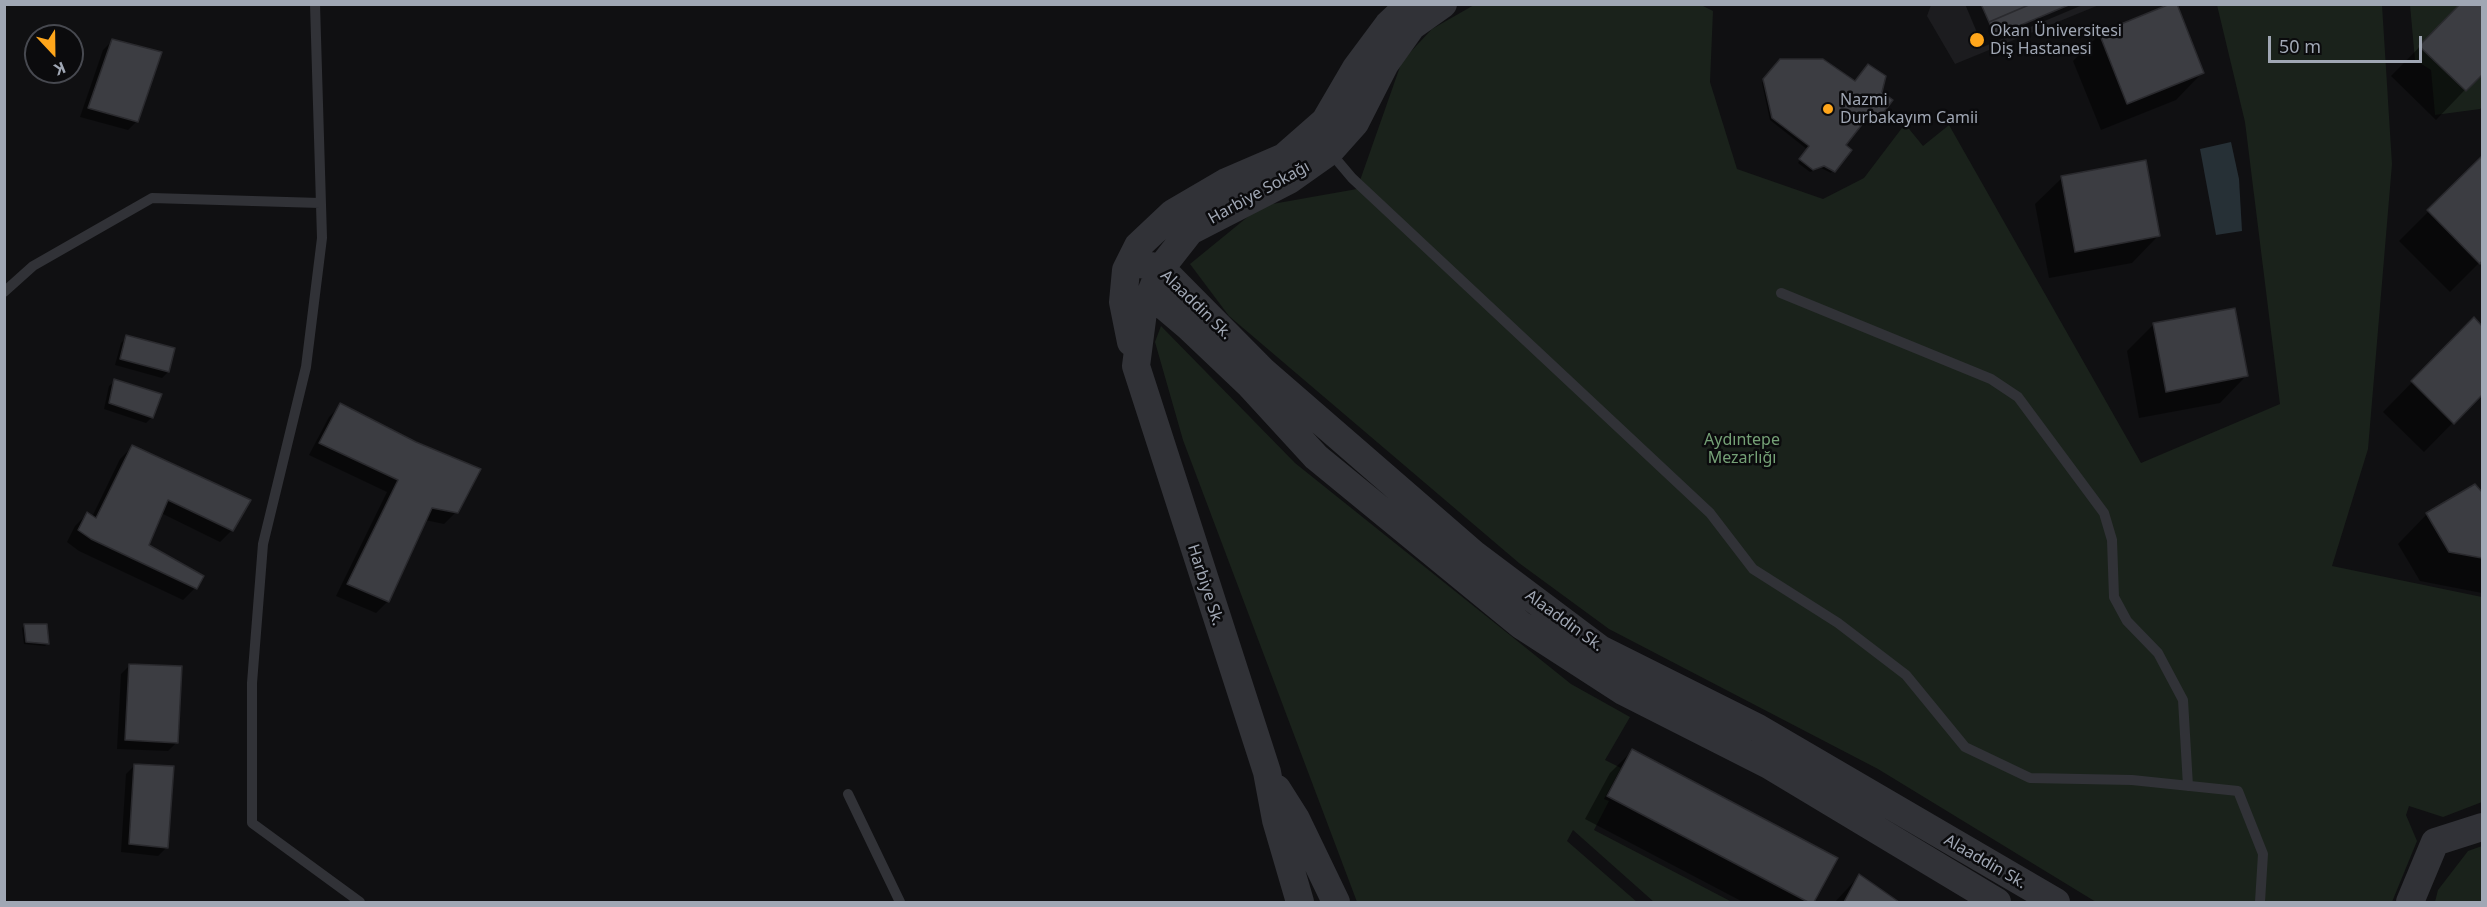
<!DOCTYPE html>
<html>
<head>
<meta charset="utf-8">
<style>
	body { margin:0 }
	#map { position:relative; width:2487px; height:907px; overflow:hidden; background:#101012; font-family:"Noto Sans",sans-serif }
	canvas { display:block }
	.frame { position:absolute; inset:0; border:6px solid #a0a7b4; pointer-events:none }
	.north { position:absolute; left:24px; top:24px; width:60px; height:60px; box-sizing:border-box; background:#0b0b0d; border:2px solid #474950; border-radius:50%; rotate:158deg; font-size:16px; font-weight:700; line-height:24px; text-align:center; color:#a0a7b4 }
	.north::after { content:''; display:block; margin:auto; width:21px; height:27px; background:#ffa61b; clip-path:polygon(50% 0,100% 100%,50% 72%,0 100%) }
	.scale { position:absolute; left:2268px; top:36px; width:154px; height:27px; box-sizing:border-box; border:3px solid #a0a7b4; border-top:0; padding-left:8px; font-size:18px; line-height:21px; white-space:nowrap; color:#a0a7b4; -webkit-text-stroke:4px #0b0b0d; paint-order:stroke }
</style>
</head>
<body>
<div id="map">
<canvas width="2487" height="907"></canvas>
<div class="frame"></div>
<div class="north">K</div>
<div class="scale">50 m</div>
</div>
<script>
const ctx = document.querySelector('canvas').getContext('2d');
ctx.lineJoin = 'round';
function fillPath(path, color) {
  ctx.fillStyle = color;
  ctx.fill(path, 'evenodd');
}
function shape(rows) {
  const path = new Path2D();
  for (const r of rows) {
    path.moveTo(r[0], r[1]);
    for (let i = 2; i < r.length; i += 2) path.lineTo(r[i], r[i + 1]);
  }
  return path;
}
function strokePath(path, color, width, dash) {
  ctx.strokeStyle = color;
  ctx.lineWidth = width;
  ctx.lineCap = dash ? 'butt' : 'round';
  ctx.setLineDash(dash || []);
  ctx.stroke(path);
}
function label(font, color, halo, rows, align = 'center') {
  ctx.font = font + ' "Noto Sans",sans-serif';
  ctx.lineWidth = 5;
  ctx.setLineDash([]);
  ctx.textBaseline = 'middle';
  ctx.strokeStyle = halo;
  ctx.fillStyle = color;
  for (const [text, x, y, turn = 0] of rows) {
    ctx.save();
    ctx.translate(x, y);
    ctx.rotate((+turn || 0) * Math.PI / 180);
    ctx.textAlign = isNaN(turn) ? turn : align;
    if (halo) ctx.strokeText(text, 0, 0);
    ctx.fillText(text, 0, 0);
    ctx.restore();
  }
}
fillPath(shape([
	[1931,5,2099,5,1955,64,1927,16]
]), '#1c1c1f');
fillPath(shape([
	[1474,5,1701,5,1713,11,1710,82,1737,169,1823,199,1864,178,1905,124,1923,146,1949,125,2141,463,2280,404,2245,122,2217,5,2382,5,2392,164,2368,449,2332,566,2482,597,2482,802,2443,817,2409,806,2406,815,2417,841,2392,902,2096,902,1878,769,1609,629,1519,563,1229,316,1190,264,1261,206,1357,189,1402,61,1432,29],
	[2410,5,2482,5,2482,107,2480,109,2435,115,2431,70,2415,60],
	[1161,326,1295,463,1571,684,1630,717,1605,760,1621,768,1604,799,1609,801,1594,830,1732,902,1654,902,1573,830,1567,841,1637,902,1357,902,1183,440,1155,342],
	[2482,846,2482,902,2435,902,2438,890,2468,851]
]), '#1a221b');
fillPath(shape([
	[2231,142,2239,179,2242,231,2216,235,2200,149]
]), '#263036');
fillPath(shape([
	[1965,4,2085,4,1983,47],
	[2174,4,2202,73,2176,100,2101,130,2073,61,2100,34],
	[2462,4,2482,4,2482,72,2436,120,2391,76],
	[112,41,137,121,128,130,80,117,103,50],
	[1778,63,1855,83,1880,93,1874,123,1871,125,1864,119,1844,145,1831,173,1821,168,1810,172,1798,163,1808,150,1770,120,1762,83],
	[2482,158,2482,260,2450,292,2399,241],
	[2062,178,2158,236,2132,263,2049,278,2035,204],
	[2474,319,2482,328,2482,393,2424,452,2383,412],
	[2153,325,2246,376,2220,403,2139,418,2127,351],
	[127,337,173,349,168,372,162,378,115,365,121,343],
	[115,381,152,417,146,423,104,409,109,386],
	[341,405,456,512,444,524,425,520,388,601,376,613,336,596,387,492,309,455,329,417],
	[132,447,232,530,220,542,161,513,147,545,202,576,195,588,183,600,79,551,67,542,75,526,87,514,92,517,120,459],
	[2475,486,2482,495,2482,593,2420,581,2398,544,2427,514],
	[24,626,48,643,45,646,24,644,22,628],
	[130,665,177,742,168,751,117,749,121,674],
	[1632,751,1836,858,1812,902,1743,902,1585,819,1610,773],
	[135,765,167,847,158,856,121,852,126,774],
	[1859,876,1896,902,1835,902]
]), '#0007');
const building = shape([
	[1981,4,2031,4,1989,22,1981,4],
	[2031,4,2071,4,1995,36,1989,22,2031,4],
	[2170,4,2177,4,2204,73,2127,104,2099,33,2170,4],
	[2460,4,2482,4,2482,75,2466,91,2419,46,2460,4],
	[112,39,162,52,138,122,88,108,112,39],
	[1780,59,1823,59,1855,81,1868,64,1886,76,1882,92,1893,100,1875,124,1867,118,1846,145,1852,150,1835,172,1824,166,1813,170,1799,159,1809,146,1772,118,1763,79,1780,59],
	[2482,156,2482,261,2480,264,2427,210,2482,156],
	[2146,160,2160,236,2075,252,2061,176,2146,160],
	[2235,308,2248,376,2166,392,2153,323,2235,308],
	[2474,317,2482,326,2482,395,2454,424,2411,381,2474,317],
	[126,335,175,348,169,372,120,359,126,335],
	[114,379,162,394,153,418,109,403,114,379],
	[340,403,416,442,481,469,458,513,432,508,389,602,347,584,398,480,319,443,340,403],
	[132,445,251,500,233,531,168,500,149,545,204,576,197,589,91,539,78,530,87,512,96,518,132,445],
	[2475,484,2482,492,2482,558,2449,552,2426,513,2475,484],
	[24,624,47,624,49,644,26,642,24,624],
	[129,664,182,666,178,743,125,740,129,664],
	[1632,749,1838,858,1814,902,1808,902,1607,796,1632,749],
	[134,764,174,766,168,848,129,844,134,764],
	[1859,874,1899,902,1844,902,1859,874]
]);
fillPath(building, '#3c3d42');
strokePath(building, '#2a2a2e', 1.5);
strokePath(shape([
	[315,4,322,238,306,367,263,544,252,683,252,823,360,902],
	[1330,152,1352,178,1710,513,1753,569,1838,623,1906,675,1965,747,2030,778,2132,780,2238,791,2263,854,2260,902],
	[4,292,33,266,152,198,320,203],
	[1781,293,1991,379,2018,397,2104,513,2112,540,2114,597,2127,621,2158,653,2183,700,2188,786],
	[848,794,900,902]
]), '#313237', 10);
strokePath(shape([
	[1130,262,1161,268,1263,371,1475,555,1600,649,1758,728,2056,902],
	[1146,300,1163,305,1189,327,1249,384,1316,457,1521,625,1623,691,1769,765,1997,902],
	[1131,342,1123,302,1126,270,1138,246,1173,213,1226,182,1284,157,1325,121,1356,68,1388,25,1410,4],
	[1277,789,1296,819,1336,902],
	[1300,902,1276,820,1267,772,1136,366,1143,312,1161,268,1190,231,1289,180,1330,151,1355,123,1385,64,1412,26,1443,4],
	[2410,902,2435,842,2482,827]
]), '#313237', 28);
for (const [x, y, r, color] of [
	[1977,40,8,"#ffa61b"],
	[1828,109,6,"#ffa61b"]
]) {
  const dot = new Path2D();
  dot.arc(x, y, r, 0, 2 * Math.PI);
  ctx.fillStyle = color;
  ctx.fill(dot);
  strokePath(dot, '#0b0b0d', 2);
}
label('16px', '#a0a7b4', '#0b0b0d', [
	["Okan Üniversitesi",1990,31],
	["Diş Hastanesi",1990,49],
	["Nazmi",1840,100],
	["Durbakayım Camii",1840,118]
], 'left');
label('16px', '#a0a7b4', '#0b0b0d', [
	["Harbiye Sokağı",1259,193,-29],
	["Alaaddin Sk.",1196,305,44],
	["Harbiye Sk.",1205,585,72],
	["Alaaddin Sk.",1564,621,36],
	["Alaaddin Sk.",1985,862,30]
]);
label('16px', '#75a176', '#0b0b0d', [
	["Aydıntepe",1742,440],
	["Mezarlığı",1742,458]
]);
</script>
</body>
</html>
